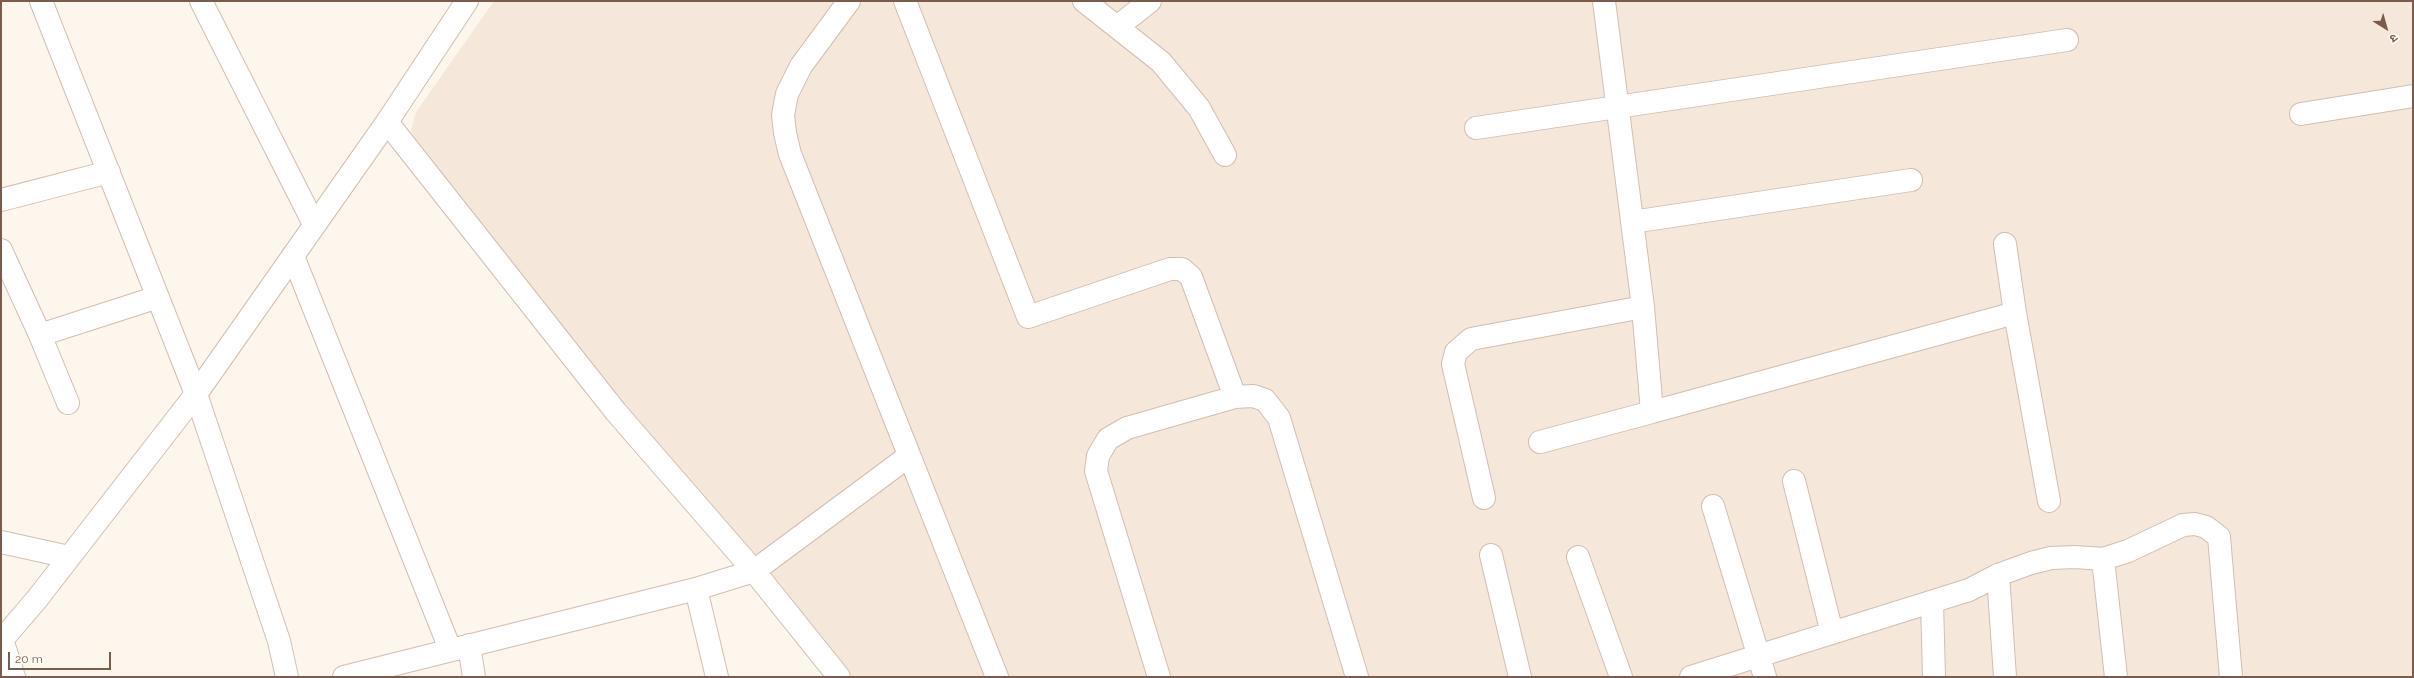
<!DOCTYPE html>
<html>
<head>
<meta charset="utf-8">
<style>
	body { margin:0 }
	#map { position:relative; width:2414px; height:678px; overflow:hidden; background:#fdf6ec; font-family:Raleway,"Noto Sans Devanagari",sans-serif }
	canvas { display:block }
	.frame { position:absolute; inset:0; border:2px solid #7a5c4d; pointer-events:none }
	.north { position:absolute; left:2366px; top:8px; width:40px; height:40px; -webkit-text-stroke:3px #fffaf3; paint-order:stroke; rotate:143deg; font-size:11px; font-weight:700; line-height:16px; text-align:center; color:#7a5c4d }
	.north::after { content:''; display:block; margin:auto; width:14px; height:18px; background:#7a5c4d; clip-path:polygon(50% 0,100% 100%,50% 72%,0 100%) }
	.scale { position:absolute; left:8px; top:652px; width:103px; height:18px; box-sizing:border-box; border:2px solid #7a5c4d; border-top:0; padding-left:5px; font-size:12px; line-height:14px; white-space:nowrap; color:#7a5c4d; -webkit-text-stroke:3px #fffaf3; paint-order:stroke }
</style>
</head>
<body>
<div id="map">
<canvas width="2414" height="678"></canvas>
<div class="frame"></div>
<div class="north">उ</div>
<div class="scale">20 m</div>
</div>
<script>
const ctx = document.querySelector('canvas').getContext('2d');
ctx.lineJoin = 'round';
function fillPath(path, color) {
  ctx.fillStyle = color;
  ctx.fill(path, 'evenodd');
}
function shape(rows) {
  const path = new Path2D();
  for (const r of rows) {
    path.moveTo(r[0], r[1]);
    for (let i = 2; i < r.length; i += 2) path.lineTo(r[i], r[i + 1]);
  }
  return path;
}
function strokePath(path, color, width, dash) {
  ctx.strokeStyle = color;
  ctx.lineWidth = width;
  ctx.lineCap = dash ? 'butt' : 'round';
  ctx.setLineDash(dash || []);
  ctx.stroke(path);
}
fillPath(shape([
	[494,1,2413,1,2413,677,842,677,420,149,411,130,416,112]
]), '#f5e8da');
const minor = shape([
	[41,1,196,394,279,641,287,677],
	[201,1,314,224],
	[849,1,801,66,787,94,783,115,785,133,790,154,997,677],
	[905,1,1028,317,1170,269,1182,269,1191,277,1235,397],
	[1084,1,1161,62,1199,108,1225,155],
	[1604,1,1643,307,1652,412,2015,313,2049,501],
	[1117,27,1150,1],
	[2301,114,2413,96],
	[1476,128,2067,40],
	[1,200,109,172],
	[1632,222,1911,180],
	[2005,244,2015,313],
	[1,250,40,335,68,403],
	[293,256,450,649],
	[40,335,158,297],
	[1540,442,1652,412],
	[1794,481,1832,633],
	[1484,498,1453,364,1456,352,1471,339,1643,307],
	[1713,506,1765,677],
	[1,542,69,557],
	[1491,555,1520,677],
	[1578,557,1621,677],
	[2103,559,2116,677],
	[1998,575,2005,677],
	[696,589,717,677],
	[1932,602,1934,677],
	[2,639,14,677],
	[469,645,474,677],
	[344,677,696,589,754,571,909,456],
	[1159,677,1096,471,1098,456,1108,439,1127,428,1235,397,1253,396,1265,400,1279,418,1357,677],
	[1691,677,1969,590,1998,575,2031,563,2051,558,2075,557,2103,559,2128,551,2183,525,2195,524,2206,527,2219,537,2231,677]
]);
const tertiary = shape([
	[387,122,616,412,754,571,839,677],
	[1,641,37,599,196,394,387,122,467,1]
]);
strokePath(minor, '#d1beb0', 24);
strokePath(tertiary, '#d1beb0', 24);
strokePath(minor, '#fff', 22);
strokePath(tertiary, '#fff', 22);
</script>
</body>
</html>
